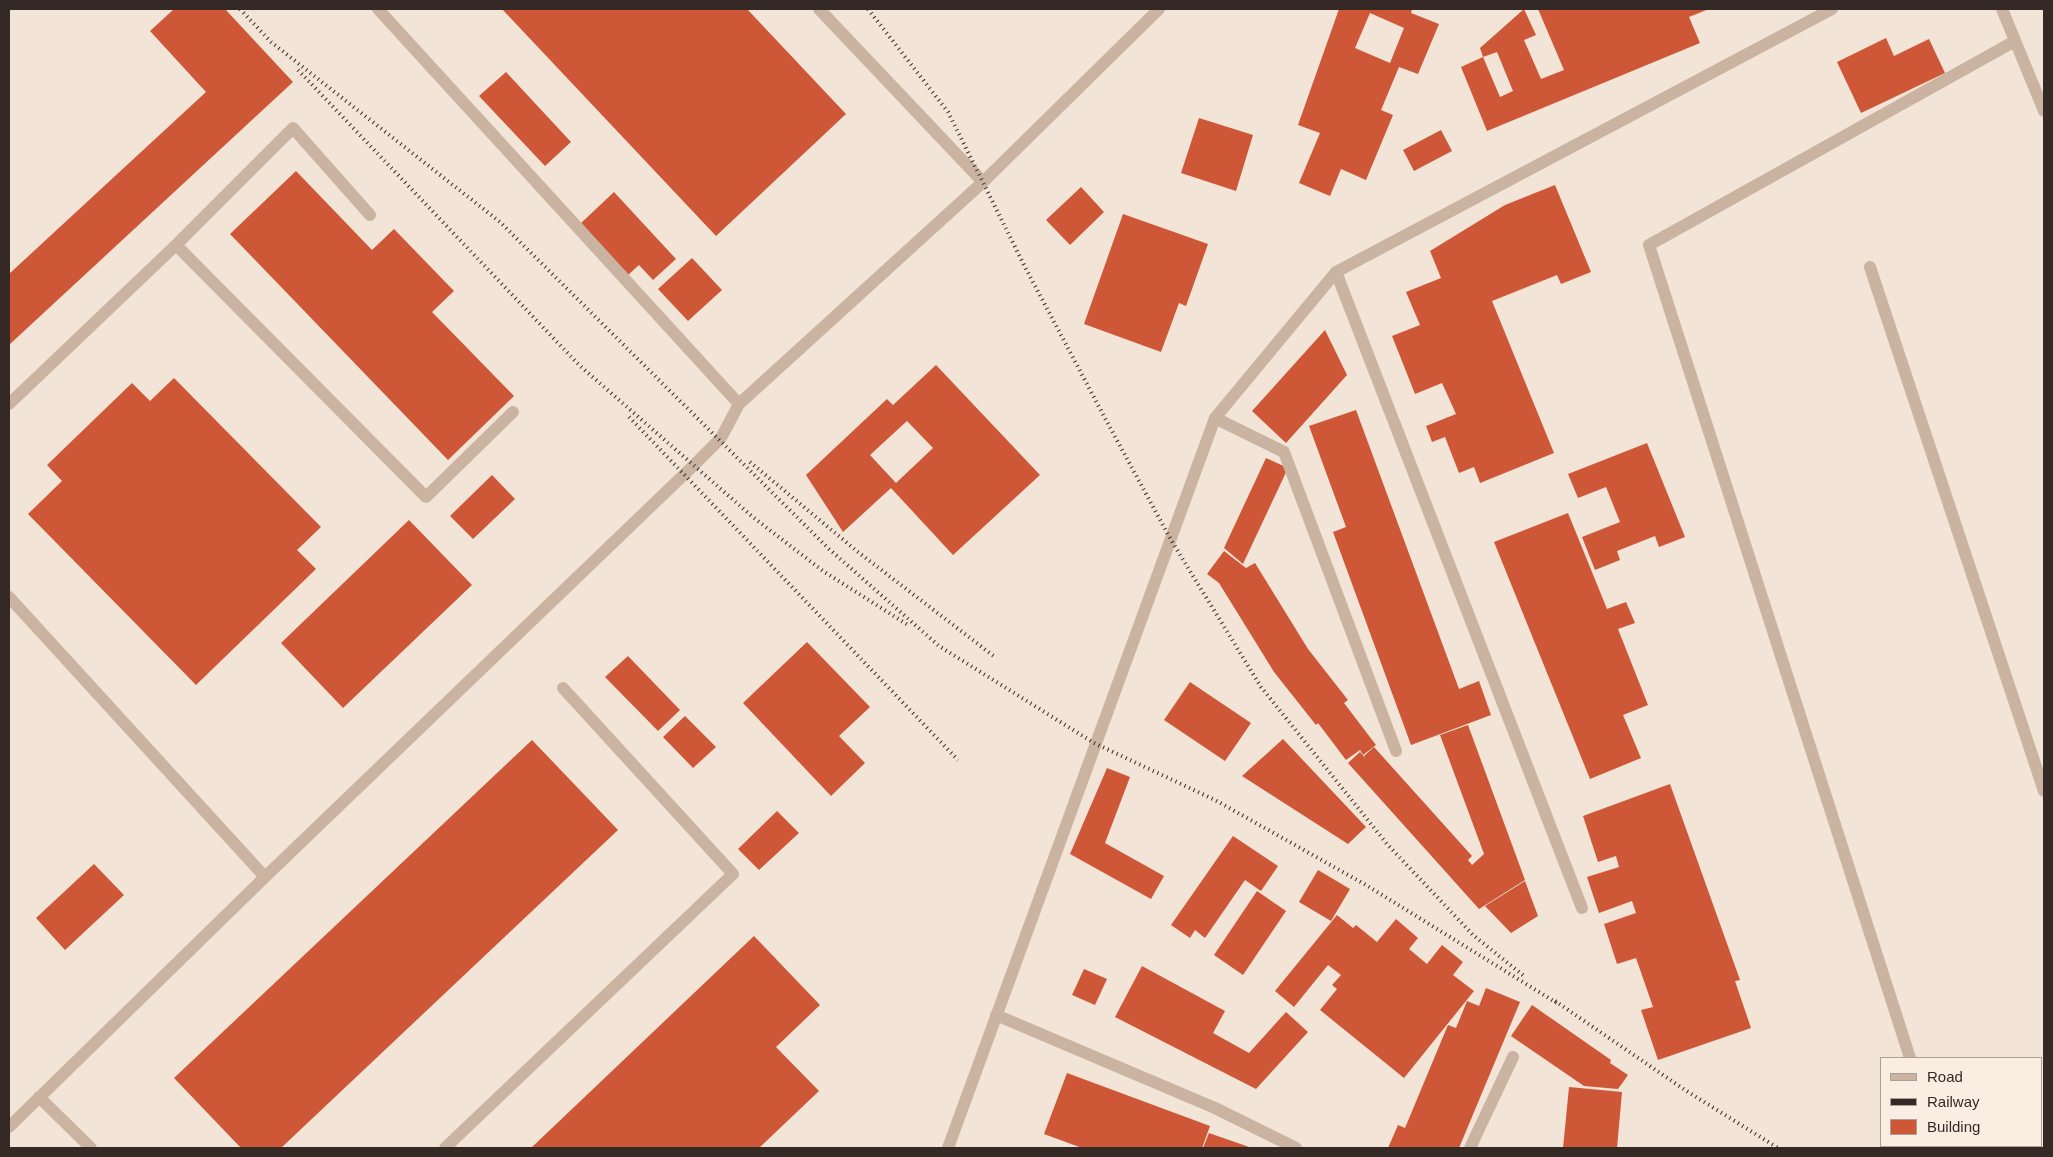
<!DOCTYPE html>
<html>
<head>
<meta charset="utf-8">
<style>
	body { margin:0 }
	#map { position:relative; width:2053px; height:1157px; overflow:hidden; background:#f2e4d6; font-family:Helvetica,sans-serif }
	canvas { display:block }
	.frame { position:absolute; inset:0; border:10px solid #352925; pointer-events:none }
	.legend { position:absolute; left:1880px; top:1057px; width:162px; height:90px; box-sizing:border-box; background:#faeee2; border:1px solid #ab9f96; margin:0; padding:6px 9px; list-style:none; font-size:15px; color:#352925 }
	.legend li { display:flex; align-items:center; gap:10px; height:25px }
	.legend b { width:25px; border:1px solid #ab9f96 }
</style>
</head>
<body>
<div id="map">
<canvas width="2053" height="1157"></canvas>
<div class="frame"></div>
<ul class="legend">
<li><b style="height:6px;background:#cbb3a2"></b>Road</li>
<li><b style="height:6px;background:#352925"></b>Railway</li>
<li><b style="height:14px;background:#ce5738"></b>Building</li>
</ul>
</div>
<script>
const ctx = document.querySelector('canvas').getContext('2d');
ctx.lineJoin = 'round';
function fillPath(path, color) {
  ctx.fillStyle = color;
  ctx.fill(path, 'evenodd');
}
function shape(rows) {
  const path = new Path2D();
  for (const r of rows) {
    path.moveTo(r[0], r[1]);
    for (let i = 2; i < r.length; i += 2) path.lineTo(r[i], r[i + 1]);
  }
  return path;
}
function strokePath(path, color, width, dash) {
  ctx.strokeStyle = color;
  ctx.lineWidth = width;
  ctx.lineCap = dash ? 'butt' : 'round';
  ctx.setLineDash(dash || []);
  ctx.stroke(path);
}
fillPath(shape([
	[174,9,225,9,293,82,9,345,9,274,206,92,150,31],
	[502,9,747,9,846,114,716,236],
	[1339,9,1412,9,1411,13,1439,24,1418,74,1399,67,1381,110,1393,115,1366,180,1341,169,1330,196,1299,183,1320,133,1298,125],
	[1370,13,1404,28,1390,63,1355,48],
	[1524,9,1536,35,1524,40,1541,79,1564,70,1538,9,1709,9,1689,17,1700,43,1487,131,1461,67,1483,57,1500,97,1513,91,1497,52,1483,57,1480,48],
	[1886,38,1894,56,1929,39,1945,73,1861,113,1837,62],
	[506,72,571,142,545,166,479,96],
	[1199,118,1253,135,1236,191,1181,173],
	[1441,130,1452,151,1414,171,1403,150],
	[296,171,372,250,394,229,454,291,432,312,514,396,448,460,230,234],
	[1555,185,1591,272,1561,284,1557,275,1492,301,1554,453,1480,483,1474,467,1459,473,1445,437,1432,442,1426,426,1456,414,1442,383,1415,394,1392,336,1420,325,1406,292,1441,278,1430,251,1505,205],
	[1081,187,1104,212,1070,245,1046,220],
	[614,192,676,259,653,280,639,265,628,275,580,224],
	[1123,214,1208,244,1186,306,1179,303,1161,352,1084,324],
	[692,258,722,290,688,321,658,289],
	[1325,330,1347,375,1286,443,1252,411],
	[936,365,1040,475,953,555,891,488,843,532,806,475,887,399,893,405],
	[907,421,933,448,896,483,870,455],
	[174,378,321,527,297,550,316,569,196,685,28,514,62,481,47,465,132,383,150,401],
	[1356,410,1459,689,1479,681,1491,715,1411,745,1333,532,1346,527,1309,426],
	[1647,443,1685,537,1659,547,1655,536,1617,551,1620,560,1595,570,1582,537,1620,522,1606,487,1578,498,1568,474],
	[1266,458,1288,468,1243,564,1224,548],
	[492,475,515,499,473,539,450,516],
	[1568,513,1607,609,1626,602,1635,623,1618,629,1648,705,1623,715,1641,758,1590,779,1494,542],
	[409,520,472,585,343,708,281,643],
	[1224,551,1246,568,1255,563,1308,649,1348,700,1344,703,1376,745,1363,755,1360,750,1346,760,1318,723,1316,725,1274,672,1219,583,1207,574],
	[807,642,870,707,839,736,865,763,831,796,743,703],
	[628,656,680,710,658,731,605,677],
	[1190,682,1251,723,1225,761,1164,720],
	[685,716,716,747,693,768,663,737],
	[1468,725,1525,880,1479,909,1348,763,1360,752,1365,758,1364,756,1374,747,1472,856,1468,860,1472,865,1484,854,1440,735],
	[1283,739,1366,827,1348,844,1242,776],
	[532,740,618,830,281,1148,241,1148,174,1078],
	[1107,768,1130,777,1105,843,1164,876,1151,899,1070,854],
	[1670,784,1740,980,1735,981,1751,1028,1658,1060,1641,1010,1653,1007,1636,958,1617,964,1604,924,1636,913,1632,901,1599,913,1587,877,1619,867,1616,856,1598,862,1583,816],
	[777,811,799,833,759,870,738,849],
	[1233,836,1278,866,1261,891,1245,880,1205,938,1195,930,1190,938,1171,925],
	[94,864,124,895,65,950,36,918],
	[1318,870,1350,889,1331,921,1299,902],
	[1525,881,1538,916,1511,933,1485,906],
	[1257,891,1286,911,1243,975,1214,955],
	[1337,915,1353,928,1356,925,1377,942,1396,919,1418,938,1409,949,1427,964,1442,945,1463,962,1453,975,1474,991,1404,1078,1320,1010,1337,989,1332,985,1341,975,1328,965,1294,1007,1275,991],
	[754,936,820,1005,776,1047,819,1091,759,1148,531,1148],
	[1142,966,1225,1011,1213,1033,1249,1053,1286,1012,1308,1032,1256,1089,1115,1017],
	[1084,969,1107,979,1095,1005,1072,995],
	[1486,988,1520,1002,1459,1148,1388,1148,1398,1125,1405,1128,1448,1025,1456,1028,1467,1001,1479,1006],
	[1532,1005,1611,1060,1610,1063,1628,1075,1618,1089,1584,1086,1511,1036],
	[1067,1073,1210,1126,1202,1148,1082,1148,1044,1134],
	[1569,1087,1622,1092,1617,1148,1563,1148],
	[1209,1133,1252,1148,1203,1148]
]), '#ce5738');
strokePath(shape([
	[378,9,739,404,983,182],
	[819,9,983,182,1159,9],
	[2002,9,2044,111],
	[176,245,293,128,370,215],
	[1870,267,2044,791],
	[1336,272,1582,908],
	[9,404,176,245,426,497,513,412],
	[1215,418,1284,452,1396,751],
	[9,597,265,877,694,465,721,438,739,404],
	[996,1015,1215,1108,1296,1148],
	[1910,1058,1649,245,2015,41],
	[39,1097,91,1148],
	[9,1127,265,877],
	[1938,1146,1939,1148],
	[445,1148,733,874,563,688],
	[1470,1148,1513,1057]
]), '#cbb3a2', 12);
strokePath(shape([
	[948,1148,1215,418,1336,272,1832,9]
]), '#cbb3a2', 12);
strokePath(shape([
	[240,9,271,42,500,222,829,549,939,646,1094,743,1215,800,1366,885,1560,1005],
	[868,9,948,112,1025,267,1106,420,1171,540,1261,687,1387,844,1473,935,1524,976],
	[298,70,579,365,754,518,823,571,908,625],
	[629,417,958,760],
	[750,462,858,552,995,657],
	[1555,1001,1685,1090,1778,1148]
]), '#352925', 4, [1, 4]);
</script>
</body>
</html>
